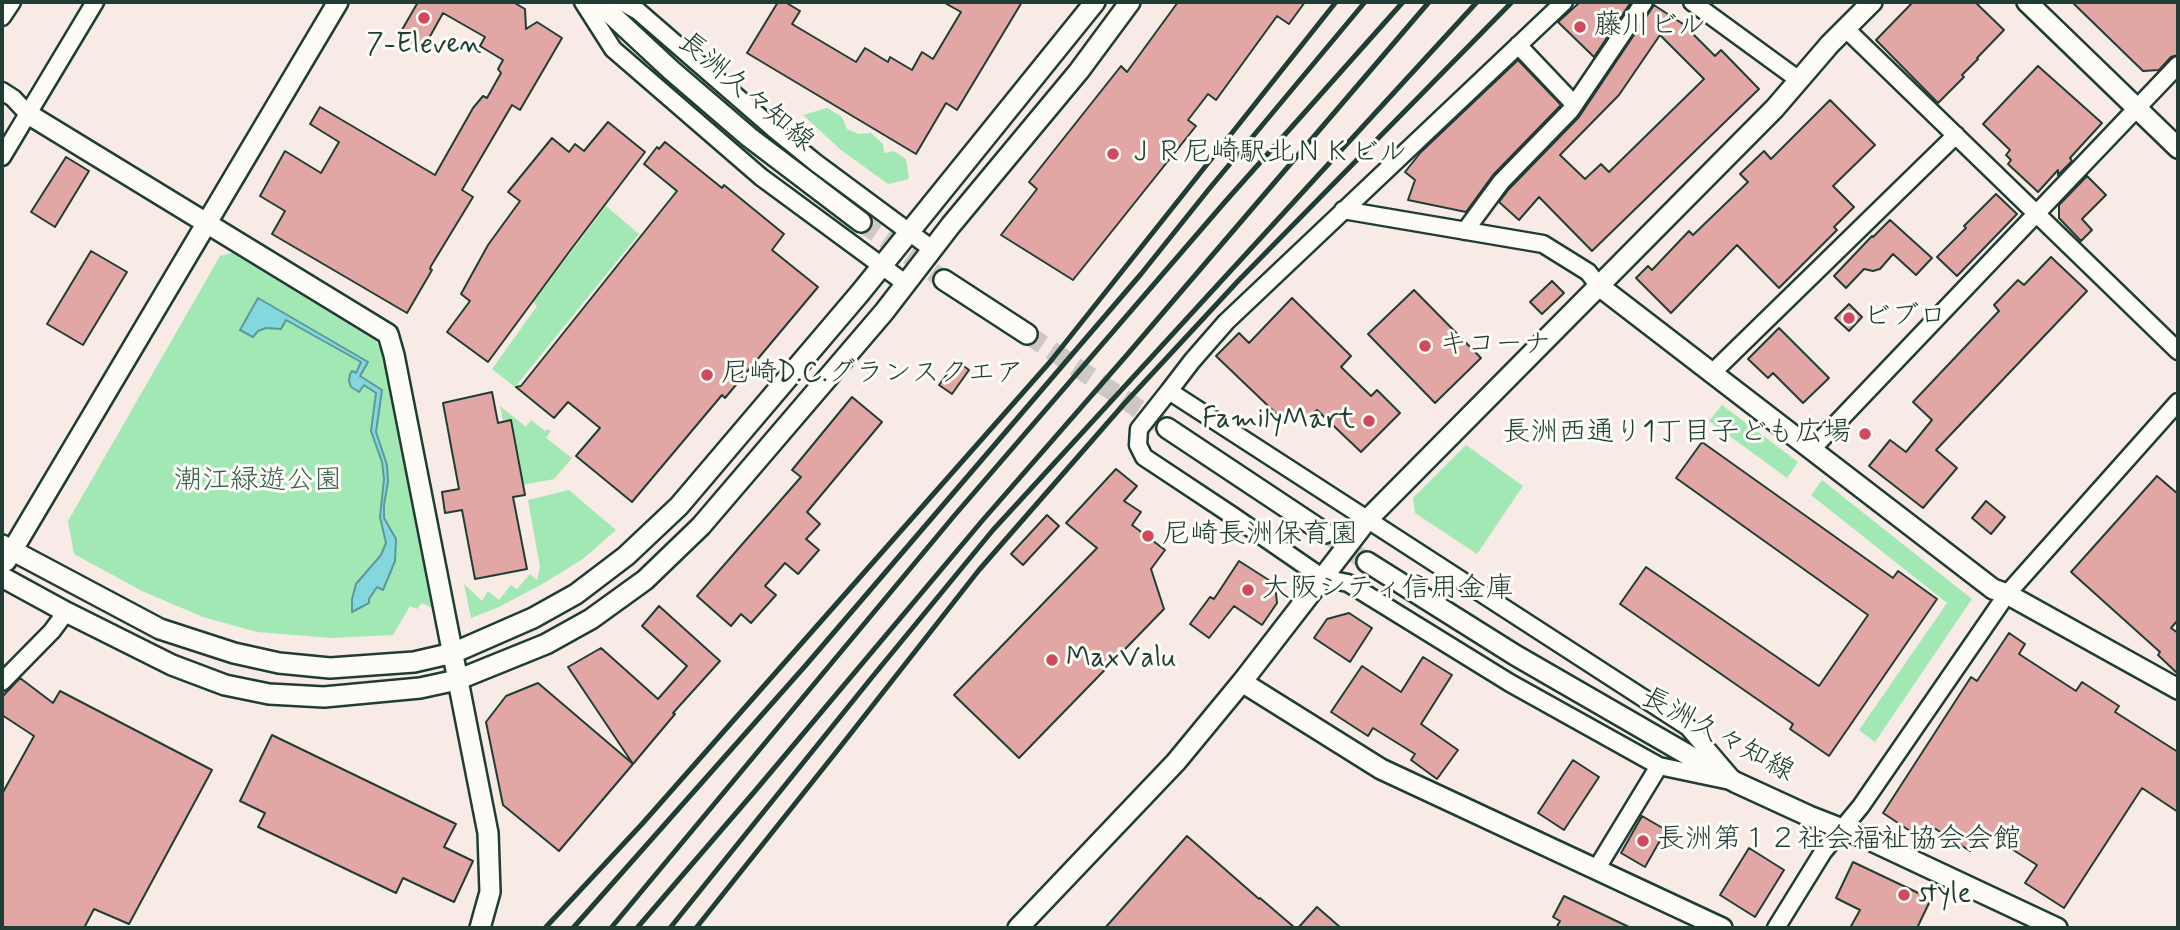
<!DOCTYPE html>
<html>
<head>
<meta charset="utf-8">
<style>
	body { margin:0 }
	#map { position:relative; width:2180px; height:930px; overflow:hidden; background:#f8ebe6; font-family:Mynerve,sans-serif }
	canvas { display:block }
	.frame { position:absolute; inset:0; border:4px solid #1f3d34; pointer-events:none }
</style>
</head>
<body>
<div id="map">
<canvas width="2180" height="930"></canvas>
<div class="frame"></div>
</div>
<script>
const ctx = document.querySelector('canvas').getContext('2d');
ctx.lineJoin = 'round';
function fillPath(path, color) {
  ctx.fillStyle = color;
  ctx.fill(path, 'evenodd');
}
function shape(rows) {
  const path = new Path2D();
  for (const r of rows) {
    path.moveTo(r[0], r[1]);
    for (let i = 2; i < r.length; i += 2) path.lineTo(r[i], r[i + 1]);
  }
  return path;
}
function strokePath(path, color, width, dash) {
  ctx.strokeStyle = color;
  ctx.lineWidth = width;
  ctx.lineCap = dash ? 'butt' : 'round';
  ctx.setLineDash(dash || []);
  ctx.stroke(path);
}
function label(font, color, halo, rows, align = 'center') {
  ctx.font = font + ' Mynerve,"Klee One",sans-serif';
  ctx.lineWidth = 6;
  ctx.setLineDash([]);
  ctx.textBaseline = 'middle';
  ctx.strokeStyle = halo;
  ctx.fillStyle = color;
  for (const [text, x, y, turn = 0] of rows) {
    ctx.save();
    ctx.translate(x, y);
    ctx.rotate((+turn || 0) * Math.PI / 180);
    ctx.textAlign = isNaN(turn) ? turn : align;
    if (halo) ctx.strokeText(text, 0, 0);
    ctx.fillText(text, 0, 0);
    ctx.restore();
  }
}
fillPath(shape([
	[827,108,842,117,847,129,859,134,871,133,883,144,884,153,894,151,906,159,909,179,888,184,841,150,803,115],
	[606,206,639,234,515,387,492,369,537,306,533,302],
	[232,253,376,341,381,350,432,608,422,603,417,609,410,606,393,635,331,638,257,632,203,617,142,591,74,554,68,521,220,256],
	[1722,405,1798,462,1787,478,1709,421],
	[500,406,526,427,531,420,545,431,548,429,551,431,546,438,572,458,554,479,512,487,509,471,521,467,512,420,503,421],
	[1466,445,1523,486,1477,554,1415,513,1413,498],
	[1822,480,1972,599,1875,742,1859,730,1947,603,1811,495],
	[569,490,616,530,583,559,544,583,499,607,471,618,464,584,482,601,488,591,499,600,511,585,517,589,530,574,537,580,540,567,528,500]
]), '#a2e8b4');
const water = shape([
	[258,298,368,362,360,376,382,390,376,432,387,465,388,482,384,505,384,518,396,539,395,561,383,590,377,587,369,599,369,603,352,612,352,599,356,584,381,555,386,543,380,517,384,479,382,462,371,431,376,393,364,385,359,392,351,387,349,381,350,374,352,371,356,373,361,362,286,320,281,329,266,328,258,331,253,337,240,330,258,298]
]);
fillPath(water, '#85d7de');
strokePath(water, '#5c999a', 2);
const building = shape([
	[418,2,513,2,525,9,526,29,537,22,562,38,520,110,512,105,462,190,473,197,431,266,430,269,432,270,407,313,272,234,285,211,260,196,285,151,321,173,339,142,310,124,320,107,435,175,473,108,483,96,487,98,501,73,498,69,503,60,480,46,485,37,443,13,423,49,399,35,418,2],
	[778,2,785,2,800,11,792,24,856,62,865,48,888,62,890,57,912,70,922,52,933,59,961,12,943,2,1022,2,957,110,946,103,916,154,747,53,778,2],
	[1178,2,1305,2,1289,24,1277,16,1216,100,1208,94,1188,120,1196,126,1073,280,1001,235,1037,189,1029,182,1121,66,1127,72,1178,2],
	[1580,2,1631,2,1594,57,1558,22,1580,2],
	[1913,2,1975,2,2004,30,1977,58,1978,59,1962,75,1964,77,1938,103,1876,40,1913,2],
	[2072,2,2178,2,2178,55,2171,57,2159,70,2143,71,2072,2],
	[1654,5,1683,24,1715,56,1721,50,1759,89,1592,251,1539,197,1519,220,1499,202,1509,189,1579,117,1654,5],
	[1660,35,1704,79,1609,172,1601,164,1585,179,1560,155,1619,95,1660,35],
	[1518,60,1561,105,1493,175,1466,212,1408,200,1415,180,1405,172,1421,152,1518,60],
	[2038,66,2102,123,2070,158,2072,161,2058,175,2058,170,2038,192,2008,164,2011,160,2006,155,2010,150,1983,124,2038,66],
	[1830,100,1875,145,1833,186,1854,207,1834,227,1837,230,1779,288,1737,245,1671,313,1636,278,1648,266,1652,270,1689,231,1693,235,1748,182,1740,174,1764,151,1771,159,1830,100],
	[608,122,645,152,572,248,488,362,447,332,470,301,461,294,488,245,520,201,508,192,552,138,569,152,575,144,584,151,608,122],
	[665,142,722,188,724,185,784,234,772,250,818,287,725,398,722,395,632,502,576,456,600,428,568,402,554,418,516,387,521,386,677,191,644,164,657,147,659,149,665,142],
	[66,157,89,171,55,227,31,212,66,157],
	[2087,176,2106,195,2082,219,2092,230,2081,241,2059,218,2059,205,2087,176],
	[1996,194,2017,214,1957,276,1937,257,1966,228,1964,226,1996,194],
	[1890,220,1932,258,1916,275,1893,254,1880,269,1873,271,1864,269,1846,288,1834,276,1872,236,1873,237,1890,220],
	[91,251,127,272,83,345,47,324,91,251],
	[2051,257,2087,291,1936,450,1957,468,1923,508,1869,466,1890,440,1906,452,1932,420,1913,402,1999,311,1994,305,2018,280,2024,285,2051,257],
	[1552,281,1564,293,1542,314,1530,302,1552,281],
	[1414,290,1481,358,1435,403,1368,334,1414,290],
	[1292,298,1351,356,1341,367,1371,396,1377,390,1400,413,1361,452,1317,410,1306,421,1297,412,1286,423,1216,356,1239,333,1249,343,1292,298],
	[1849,304,1862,317,1849,331,1835,318,1849,304],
	[1779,328,1829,378,1803,403,1773,373,1768,378,1748,359,1779,328],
	[957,361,969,370,952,394,939,385,957,361],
	[492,392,498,423,511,420,525,495,513,497,527,569,475,579,462,510,445,513,442,492,459,489,443,403,492,392],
	[852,397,882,422,807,512,820,524,806,539,819,550,798,574,785,563,765,586,776,595,751,623,741,614,731,626,697,596,801,477,792,470,852,397],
	[1702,442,1893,578,1898,571,1937,599,1829,756,1790,729,1793,724,1620,604,1646,567,1819,686,1868,615,1676,478,1702,442],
	[1116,469,1137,486,1124,501,1141,512,1132,525,1165,550,1151,569,1164,609,1019,758,954,695,1097,548,1066,523,1116,469],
	[2157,476,2178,494,2178,620,2171,628,2178,633,2178,674,2158,655,2160,652,2071,572,2157,476],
	[1986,501,2005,517,1991,534,1972,518,1986,501],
	[1047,515,1059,526,1023,565,1011,554,1047,515],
	[1239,561,1275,584,1277,603,1262,625,1234,606,1209,638,1190,624,1210,597,1214,599,1239,561],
	[659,606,720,661,673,713,675,714,633,764,568,667,601,648,658,699,687,666,642,626,659,606],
	[1349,613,1372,628,1350,662,1314,638,1327,619,1349,613],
	[2009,633,2025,644,2019,654,2076,691,2082,682,2119,706,2115,712,2178,752,2178,812,2142,788,2064,908,2025,883,2037,865,1983,831,1970,851,1934,828,1925,841,1883,813,1971,677,1977,681,2009,633],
	[1423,657,1452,675,1421,724,1458,750,1437,779,1411,760,1415,754,1373,728,1368,736,1331,712,1362,666,1401,692,1423,657],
	[20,678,53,703,60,691,212,770,129,924,94,909,84,928,2,928,2,794,34,736,2,715,2,697,20,678],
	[538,683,633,764,559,851,503,805,486,722,506,696,538,683],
	[272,735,456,824,444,847,473,861,454,902,403,878,396,893,258,827,265,813,240,801,272,735],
	[1573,760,1599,777,1564,830,1538,813,1573,760],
	[1642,816,1666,830,1645,867,1621,853,1642,816],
	[1187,836,1259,899,1260,898,1295,928,1105,928,1187,836],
	[1749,848,1784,870,1755,917,1720,895,1749,848],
	[1853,862,1931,899,1917,928,1850,928,1860,910,1836,898,1853,862],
	[1564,896,1631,928,1556,928,1560,921,1553,917,1564,896],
	[1317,907,1341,928,1298,928,1317,907]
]);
fillPath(building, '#e2a7a4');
strokePath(building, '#1f3d34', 2);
strokePath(shape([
	[861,222,944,280],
	[1027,334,1167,428],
	[1325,533,1367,562]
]), '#cdc8c2', 19, [19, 10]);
const minor = shape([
	[583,2,613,49,761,177,905,283],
	[622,2,638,11,774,129,816,163,932,249],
	[1692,2,1799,80],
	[2,17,12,2],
	[1846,29,2178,351],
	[1518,45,1574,104],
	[2,91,13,98,28,114],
	[2,157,95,2],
	[1343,210,1543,244,1588,272,1599,286],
	[1465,231,1501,182,1570,111,1644,2],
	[1711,374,1956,135],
	[1169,391,1688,727,1735,782,1659,766,1510,683,1348,583,1323,578,1233,516,1144,457,1138,445,1139,429,1169,391],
	[1169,391,1192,361,1226,322,1564,2],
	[1812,449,2178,65],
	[2,682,52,631,66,612],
	[1597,868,1659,766],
	[1776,928,1823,852,1861,806,2007,594,2178,402]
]);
const tertiary = shape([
	[598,2,671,70,749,137,861,222],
	[2027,2,2178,148],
	[28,114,388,334,394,355,488,833,490,892,480,928],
	[944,280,1027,334],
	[1599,286,1993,589,2007,594,2178,689],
	[1167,428,1325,533],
	[2,545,160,629,234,653,279,663,330,668,414,662,453,653,533,618,576,594,626,556,679,506,860,293,1095,2],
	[6,561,338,2],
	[1367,562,1515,655,1735,782,1809,816,1863,837,2057,928],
	[2,577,66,612,172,665,225,685,269,694,324,697,420,688,457,680,546,644,591,619,645,580,701,526,884,312,951,225,1079,71,1130,2],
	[1242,682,1381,769,1722,928],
	[1018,928,1176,762,1242,682,1368,519,1775,108,1830,44,1872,2]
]);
strokePath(minor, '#1f3d34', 21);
strokePath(tertiary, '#1f3d34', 24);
strokePath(minor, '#fdfcf7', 16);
strokePath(tertiary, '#fdfcf7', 19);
strokePath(shape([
	[545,928,642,824,1050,362,1336,2],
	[573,928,806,665,1141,274,1209,189,1365,2],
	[611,928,954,516,1224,203,1403,2],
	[637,928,755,791,982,521,1126,356,1429,2],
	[670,928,873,676,993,530,1477,2],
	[696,928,837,751,979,570,1124,404,1239,280,1512,2]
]), '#1f3d34', 5);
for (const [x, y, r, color] of [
	[424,18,7,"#d1495b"],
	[1580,27,7,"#d1495b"],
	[1113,154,7,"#d1495b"],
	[1849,318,7,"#d1495b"],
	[1425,346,7,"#d1495b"],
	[707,375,7,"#d1495b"],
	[1369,421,7,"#d1495b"],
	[1865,434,7,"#d1495b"],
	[1148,536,7,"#d1495b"],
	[1248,590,7,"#d1495b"],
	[1052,660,7,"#d1495b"],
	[1643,841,7,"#d1495b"],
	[1904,895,7,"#d1495b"]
]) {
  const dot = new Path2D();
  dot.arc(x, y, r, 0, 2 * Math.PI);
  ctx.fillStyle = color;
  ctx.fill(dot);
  strokePath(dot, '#fdfcf7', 2.5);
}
label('28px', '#1f3d34', '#fdfcf7', [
	["藤川ビル",1594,27],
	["7-Eleven",424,46,"center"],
	["ＪＲ尼崎駅北ＮＫビル",1127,154],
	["ビブロ",1863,318],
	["キコーナ",1439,346],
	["尼崎D.C.グランスクエア",721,375],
	["FamilyMart",1355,421,"right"],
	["長洲西通り1丁目子ども広場",1851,434,"right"],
	["尼崎長洲保育園",1162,536],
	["大阪シティ信用金庫",1262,590],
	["MaxValu",1066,660],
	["長洲第１２社会福祉協会会館",1657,841],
	["style",1918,895]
], 'left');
label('28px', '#1f3d34', '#fdfcf7', [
	["長洲久々知線",745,93,40],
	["長洲久々知線",1717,736,28]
]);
label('28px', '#395f4e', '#fdfcf7', [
	["潮江緑遊公園",258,482]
]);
</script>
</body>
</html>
